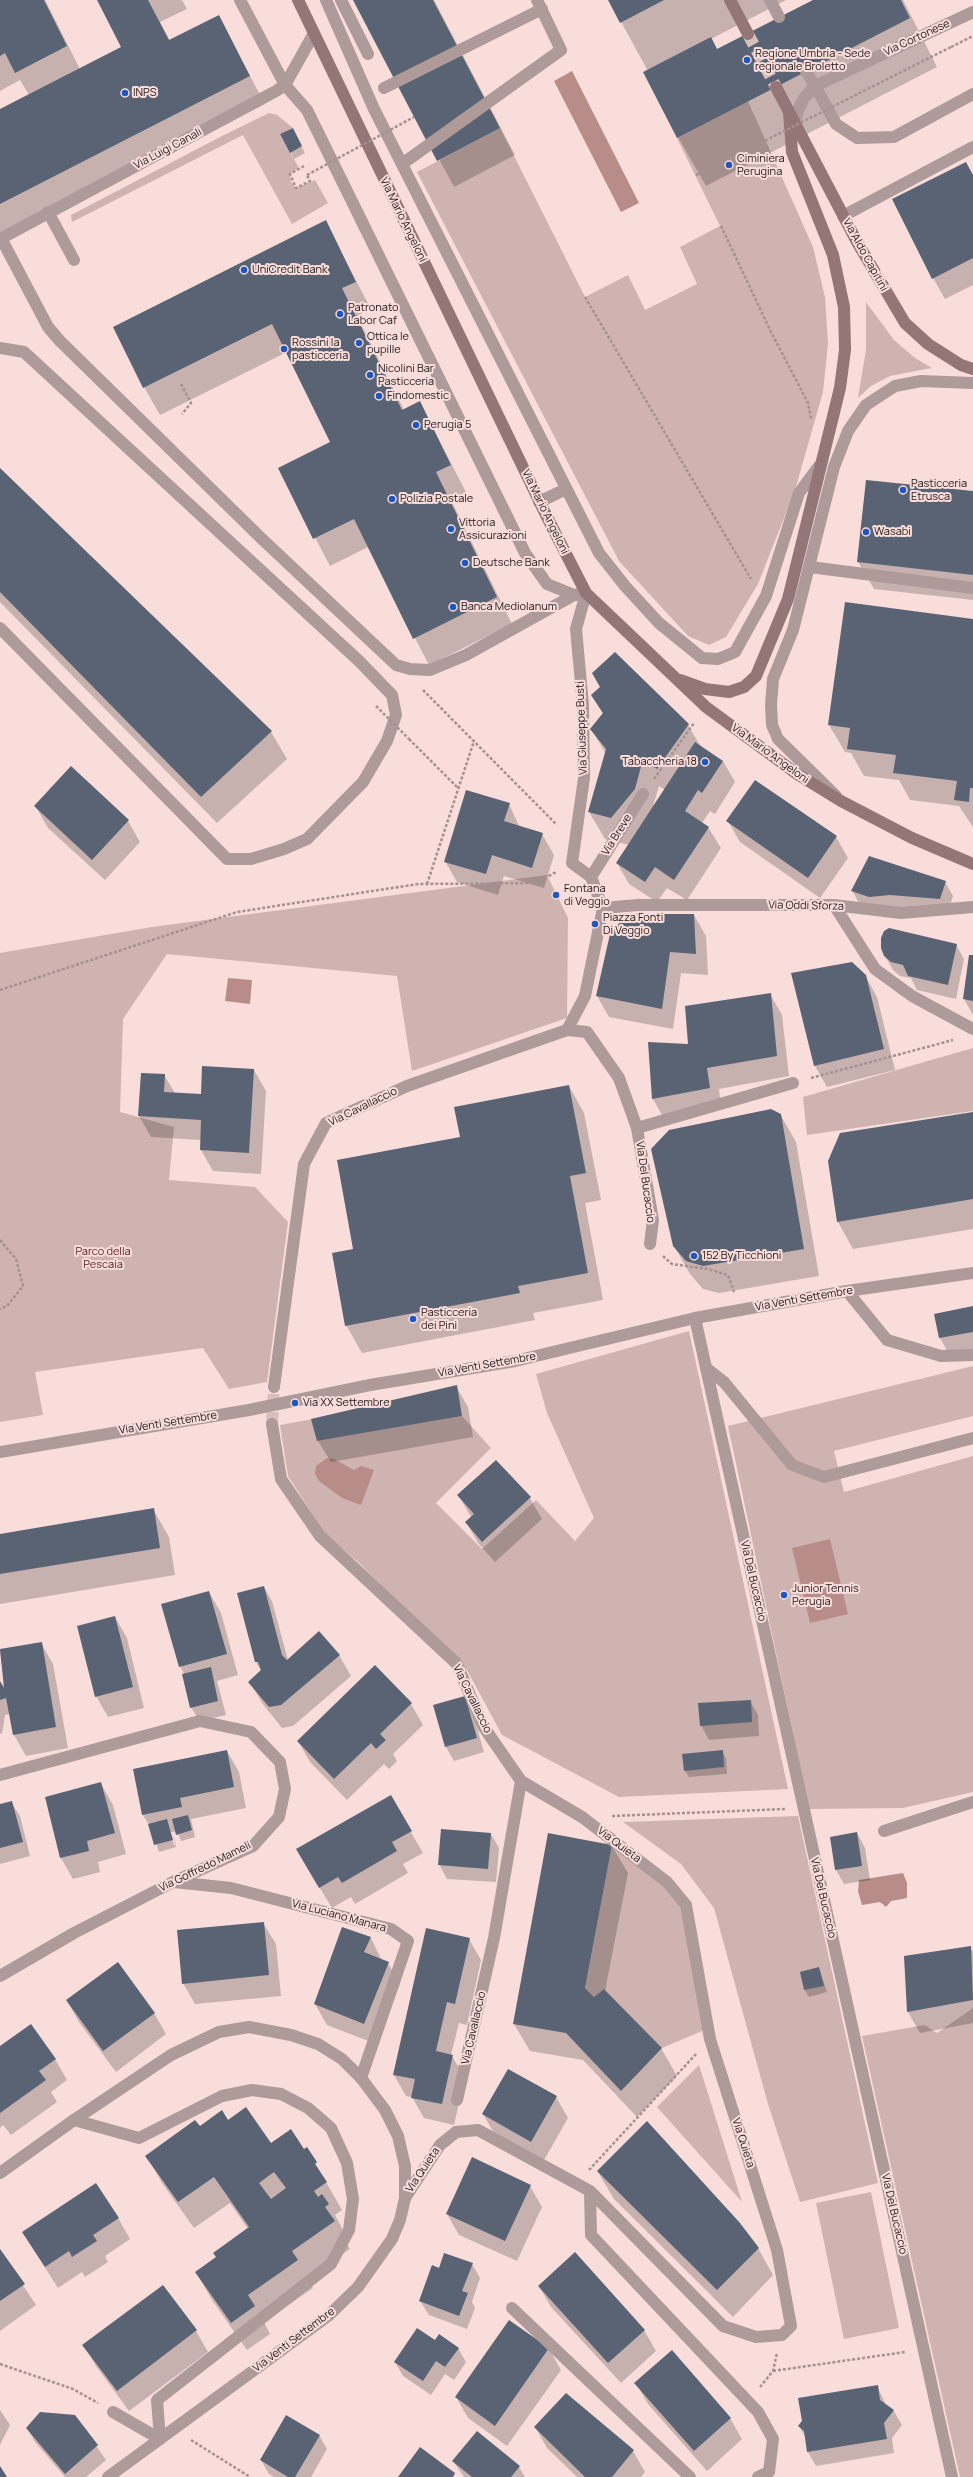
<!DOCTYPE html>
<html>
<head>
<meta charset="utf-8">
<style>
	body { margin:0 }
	canvas { display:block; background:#f8dddb }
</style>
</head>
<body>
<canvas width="973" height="2477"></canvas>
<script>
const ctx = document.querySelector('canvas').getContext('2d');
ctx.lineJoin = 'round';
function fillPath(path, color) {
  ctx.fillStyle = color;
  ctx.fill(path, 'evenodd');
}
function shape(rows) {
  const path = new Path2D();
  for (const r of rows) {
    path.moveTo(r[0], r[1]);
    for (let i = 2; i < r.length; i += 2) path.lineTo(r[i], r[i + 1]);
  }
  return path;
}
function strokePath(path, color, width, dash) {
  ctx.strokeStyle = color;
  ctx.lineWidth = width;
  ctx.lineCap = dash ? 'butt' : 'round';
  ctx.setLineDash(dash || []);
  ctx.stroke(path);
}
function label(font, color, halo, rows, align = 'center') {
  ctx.font = font + ' Manrope,sans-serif';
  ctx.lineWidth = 4;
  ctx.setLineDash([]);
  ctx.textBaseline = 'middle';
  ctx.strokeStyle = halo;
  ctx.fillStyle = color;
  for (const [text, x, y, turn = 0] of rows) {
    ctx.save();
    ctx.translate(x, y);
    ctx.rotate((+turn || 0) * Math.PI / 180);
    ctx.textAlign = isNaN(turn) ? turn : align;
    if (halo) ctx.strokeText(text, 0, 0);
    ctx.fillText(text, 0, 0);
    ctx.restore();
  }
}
fillPath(shape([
	[748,101,813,247,825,297,828,344,823,392,795,490,758,584,726,637,709,645,688,636,619,561,417,172,500,128,585,297,628,275,645,310,697,284,680,247,720,226,677,138],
	[269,113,277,115,293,128,280,134,299,168,290,174,291,182,296,188,315,180,328,203,292,224,243,135,72,222,71,215,224,135],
	[866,302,894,340,915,358,932,368,890,376,871,386,858,398,866,350],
	[547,875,568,918,567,1018,412,1071,397,976,167,954,123,1019,120,1112,174,1127,169,1180,255,1187,288,1222,267,1382,229,1389,203,1348,35,1372,43,1415,0,1422,0,953,152,927],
	[973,1048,973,1111,807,1135,803,1097],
	[689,1331,788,1789,619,1797,502,1735,467,1670,358,1562,326,1535,288,1476,280,1425,313,1419,318,1441,462,1416,491,1448,436,1503,482,1549,536,1500,575,1541,594,1518,547,1413,536,1374],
	[973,1366,973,1416,834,1451,844,1492,973,1456,973,1792,903,1808,809,1809,728,1426],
	[798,1816,878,2183,800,2202,768,2104,714,1908,681,1864,623,1822],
	[612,1845,686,1905,709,2028,662,2048,604,1989,594,1997,585,1988],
	[973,2008,973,2477,960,2477,862,2036,925,2025,937,2033],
	[699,2065,742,2202,657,2107],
	[871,2192,899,2328,844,2339,816,2203]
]), '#cfb3b1');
fillPath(shape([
	[572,71,639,203,621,212,554,81],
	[228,978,252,980,250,1004,225,1001],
	[327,1458,334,1459,354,1470,361,1466,374,1470,361,1505,342,1498,319,1481,315,1474,316,1466],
	[830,1539,848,1614,810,1623,792,1548],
	[903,1873,907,1883,907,1898,891,1901,886,1907,880,1902,862,1905,858,1891,859,1880]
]), '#b78c89');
fillPath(shape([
	[0,0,45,0,80,69,122,48,98,0,182,0,187,9,160,22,170,41,218,16,265,104,0,239,0,110,29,95,20,80,0,91],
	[354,0,434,0,515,155,454,187],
	[609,0,786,0,711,39,718,51,816,0,903,0,937,67,706,186,678,137,648,71],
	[296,136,305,153,294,159,291,152],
	[973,176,973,285,945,299,933,278],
	[325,222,371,309,357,316,404,410,419,402,466,492,451,500,512,624,429,665,368,547,330,566,279,469,332,443,287,352,160,415,144,387],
	[0,469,271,732,287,759,217,823,0,602],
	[973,492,973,600,874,589,858,562],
	[973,620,973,827,959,806,910,800,899,780,864,776,851,753,845,752,829,725],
	[592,695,688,725,701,747,723,761,735,782,715,814,710,811,702,823,708,827,721,848,687,900,667,888,657,902,629,884,617,863,629,845,605,839,589,812,606,754,591,729,603,714],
	[659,786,665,790,653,806],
	[509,804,520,828,542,834,554,855,544,888,504,876,498,895,457,882,445,861],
	[36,807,128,821,140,842,105,880,48,828],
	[728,821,836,837,848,858,820,898,740,842],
	[945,882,953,896,948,912,860,905,852,890],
	[694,915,706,936,708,975,681,973,673,1029,609,1017,597,996],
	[956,945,964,959,956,999,917,990,911,978,900,976,893,970,885,956],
	[970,956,973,956,973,1015,964,999],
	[865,975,877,997,895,1070,827,1087,815,1066],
	[770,994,782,1015,789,1076,719,1089,721,1109,665,1120,653,1099,689,1045],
	[254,1070,266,1091,261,1174,213,1171,201,1150,201,1140,151,1137,139,1116,164,1075,175,1093,202,1095],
	[569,1086,584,1113,601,1200,585,1203,603,1300,533,1313,535,1320,362,1353,346,1325,355,1250,461,1138],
	[973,1113,973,1229,853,1249,838,1222,829,1161],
	[780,1114,796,1142,819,1276,719,1293,703,1289,690,1274,674,1246],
	[973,1307,973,1355,952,1359,940,1338,935,1314],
	[456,1386,468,1407,473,1437,331,1462,318,1441,312,1419],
	[459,1496,530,1498,542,1519,495,1562,478,1543,466,1522,471,1517],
	[153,1509,169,1537,175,1575,0,1604,0,1535],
	[264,1587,272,1601,288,1660,339,1655,351,1676,293,1726,282,1728,262,1703,250,1682,261,1671,256,1662],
	[209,1592,221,1613,238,1675,217,1681,226,1715,199,1721,191,1707,184,1674,180,1666],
	[115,1617,127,1638,144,1708,108,1717,96,1696],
	[41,1643,53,1664,68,1748,26,1756,14,1735,10,1714,5,1715,2,1734,0,1733,0,1682,5,1688,0,1650],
	[464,1697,472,1711,484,1752,454,1761,446,1747,434,1706],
	[750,1701,758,1715,759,1736,709,1740,701,1725],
	[411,1704,423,1725,393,1754,397,1761,389,1769,384,1764,347,1800,310,1762,298,1741],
	[227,1751,239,1772,246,1808,191,1819,195,1837,181,1841,177,1831,172,1832,176,1847,159,1852,151,1828,143,1815],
	[170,1832,172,1832,176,1844,174,1845],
	[722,1751,726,1758,727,1774,689,1777,685,1771],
	[101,1784,113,1805,126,1854,98,1862,100,1872,73,1879,61,1858],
	[390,1796,423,1853,403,1864,408,1873,355,1904,351,1897,332,1908,297,1850],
	[11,1802,20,1816,30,1856,0,1864,0,1805],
	[857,1833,865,1848,870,1880,844,1884,836,1870,831,1837],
	[491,1834,499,1848,496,1882,447,1879,439,1864],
	[612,1846,628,1873,605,1991,661,2048,677,2076,637,2117,583,2060,530,2051,514,2024],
	[263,1923,276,1944,281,1996,195,2004,183,1983],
	[371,1938,382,1961,388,1963,400,1984,376,2044,327,2025,315,2004],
	[469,1939,481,1960,467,2025,459,2023,451,2055,465,2077,454,2125,424,2118,412,2097,406,2096,394,2075],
	[970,1947,973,1952,973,2023,920,2033,908,2012,905,1957],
	[819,1968,827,1992,809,1997,805,1990],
	[67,2001,154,2013,166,2034,116,2072,79,2022],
	[0,2048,55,2059,67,2080,51,2092,57,2102,11,2135,3,2125,0,2128],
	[556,2097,568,2118,543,2162,495,2135,483,2114],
	[228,2121,271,2144,304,2150,307,2149,342,2210,335,2215,344,2232,341,2234,350,2249,307,2278,313,2288,264,2322,270,2334,247,2350,212,2300,196,2272,217,2258,248,2229,230,2203,194,2228,162,2183,147,2156,199,2128],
	[598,2172,758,2248,773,2275,733,2317,614,2199],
	[530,2186,542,2207,517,2261,459,2235,447,2214],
	[118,2218,130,2239,105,2256,108,2262,85,2277,82,2272,58,2288,23,2233],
	[0,2251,36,2305,0,2331],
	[472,2264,480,2278,472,2302,475,2308,467,2329,429,2315,420,2301,439,2269],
	[163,2286,196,2331,208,2352,129,2411,96,2366,84,2345],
	[539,2286,644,2330,656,2351,621,2383,551,2307],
	[458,2348,466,2362,454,2380,445,2374,431,2395,403,2376,395,2362],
	[549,2349,561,2370,507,2446,468,2418,456,2397],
	[636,2383,730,2418,742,2439,707,2471,648,2404],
	[877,2386,886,2405,893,2410,902,2425,892,2438,894,2453,816,2466,808,2452,806,2438,799,2426],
	[0,2410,10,2425,0,2445],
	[75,2416,106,2460,86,2477,65,2477,35,2442,27,2428],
	[535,2427,633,2451,645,2472,641,2477,577,2477,547,2448],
	[319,2435,327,2449,311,2477,274,2477,269,2474,261,2460],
	[453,2461,519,2467,525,2477,464,2477]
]), '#0003');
fillPath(shape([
	[0,0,44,0,67,46,15,73,5,53,0,56],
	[97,0,148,0,169,40,219,15,250,76,0,204,0,109,121,47],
	[353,0,433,0,500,128,437,161],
	[608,0,664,0,620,23],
	[813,0,901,0,910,18,677,138,643,72,711,37,717,49],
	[293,128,302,146,290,153,280,134],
	[966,162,973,175,973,258,932,279,892,199],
	[326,220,356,282,342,288,402,410,420,401,451,465,436,472,497,597,413,639,354,519,313,539,278,468,330,442,272,324,143,388,113,327],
	[0,468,272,731,201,797,0,592],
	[866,480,973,491,973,575,857,562],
	[845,602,973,619,973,788,970,788,969,802,954,800,957,781,893,773,896,755,847,749,850,728,828,725],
	[615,652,689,724,657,769,643,759,635,789,611,818,588,812,606,749,590,729,603,713,591,695,600,687,592,673],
	[695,742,723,761,702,793,698,790,685,811,709,827,674,880,655,867,645,882,616,863],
	[71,766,129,820,92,860,34,806],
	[755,780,837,836,808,878,726,821],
	[466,790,510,803,504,821,543,833,532,868,492,855,486,874,444,862],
	[869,856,946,881,940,899,890,895,869,897,851,891],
	[627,914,694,914,696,954,670,952,662,1009,596,996,610,934],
	[889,928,957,944,948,985,908,976,903,965,891,962,884,956,881,948,881,938,884,931],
	[969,955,973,955,973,1001,963,999],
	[852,962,866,975,884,1049,814,1066,791,973],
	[771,993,777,1056,707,1068,710,1088,652,1099,648,1042,688,1044,685,1006],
	[202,1066,254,1069,249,1153,200,1150,201,1120,138,1116,141,1073,165,1074,164,1092,201,1094],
	[569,1085,586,1173,570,1176,588,1273,518,1286,520,1293,345,1326,332,1253,353,1249,337,1160,460,1137,454,1107],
	[771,1109,781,1114,804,1249,703,1266,686,1261,673,1246,651,1149,669,1130],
	[973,1112,973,1199,837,1222,828,1161,840,1133],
	[973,1306,973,1332,939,1338,934,1314],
	[457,1385,462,1416,317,1441,311,1419],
	[496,1460,531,1497,482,1542,465,1522,474,1514,457,1495],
	[154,1508,160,1548,0,1574,0,1534],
	[264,1586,282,1655,287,1660,319,1631,340,1655,281,1705,269,1707,248,1682,261,1670,258,1662,255,1662,237,1593],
	[209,1591,227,1654,179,1667,161,1604],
	[115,1616,133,1687,95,1697,77,1626],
	[42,1642,56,1727,13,1735,6,1698,0,1700,0,1681,4,1688,0,1649],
	[375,1665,412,1703,380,1734,386,1740,376,1749,371,1743,334,1779,297,1741],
	[211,1667,218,1701,190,1708,182,1674],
	[465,1696,477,1738,445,1747,433,1705],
	[751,1700,752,1722,700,1726,698,1703],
	[227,1750,234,1787,180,1798,182,1807,142,1815,133,1769],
	[723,1750,724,1767,684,1771,682,1754],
	[101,1782,115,1833,87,1841,89,1851,60,1858,45,1797],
	[391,1795,412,1831,392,1842,397,1851,342,1883,338,1877,319,1888,296,1849],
	[12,1801,23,1842,0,1848,0,1804],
	[188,1815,192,1830,176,1835,172,1819],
	[167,1819,173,1840,154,1845,148,1824],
	[441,1829,491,1833,488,1869,438,1865],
	[857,1832,862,1866,835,1870,830,1837],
	[548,1833,612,1845,585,1988,594,1997,604,1989,662,2048,621,2091,566,2033,513,2024],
	[264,1922,269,1975,182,1984,177,1930],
	[342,1927,371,1937,364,1952,389,1962,364,2024,314,2004],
	[426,1928,470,1938,455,2004,447,2002,436,2051,453,2055,442,2104,411,2098,415,2079,393,2075],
	[971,1946,973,2000,907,2012,904,1956],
	[118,1962,155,2013,103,2051,66,2000],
	[819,1967,824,1986,804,1990,800,1972],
	[31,2024,56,2059,39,2071,46,2080,0,2113,0,2046],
	[508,2069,557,2096,531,2142,482,2114],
	[246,2107,271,2143,291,2129,304,2149,307,2147,317,2162,315,2164,327,2182,314,2191,318,2197,322,2194,329,2204,325,2207,335,2221,292,2251,298,2260,248,2295,255,2306,231,2323,195,2272,216,2257,213,2253,249,2227,214,2177,178,2202,145,2156,195,2120,200,2126,222,2110,228,2120],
	[274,2172,286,2188,271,2199,259,2183],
	[647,2121,740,2223,759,2248,717,2290,597,2171],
	[472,2157,531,2185,505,2241,446,2214],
	[96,2183,119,2218,93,2235,97,2241,72,2257,69,2251,45,2267,22,2232],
	[0,2249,25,2284,0,2301],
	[575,2252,645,2330,608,2363,538,2286],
	[444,2253,473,2263,462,2291,468,2293,459,2316,419,2301,432,2265,439,2268],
	[163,2285,197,2330,117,2391,82,2345],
	[509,2320,549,2348,495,2426,455,2397],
	[417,2328,435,2340,439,2334,459,2348,445,2367,436,2361,423,2381,394,2362],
	[672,2350,731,2418,694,2451,634,2383],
	[878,2385,880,2400,894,2410,884,2423,887,2439,807,2452,804,2431,798,2426,802,2421,798,2398],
	[566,2393,634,2450,612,2477,585,2477,534,2427],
	[40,2412,75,2415,98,2445,65,2474,26,2428],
	[286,2415,320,2435,295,2477,288,2477,260,2460],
	[477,2431,520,2466,511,2477,472,2477,452,2461],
	[420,2447,455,2473,453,2477,398,2477],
	[0,2466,7,2477,0,2477]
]), '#596374');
strokePath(shape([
	[272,1424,274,1387]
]), '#d8bfbe', 12, [12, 6]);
strokePath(shape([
	[748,34,776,87]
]), '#d8bfbe', 12, [12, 6]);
strokePath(shape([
	[951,47,973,36],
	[304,166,290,174,296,188,310,181,307,175],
	[696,175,707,170],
	[721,226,771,332,808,403,811,419],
	[585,297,751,579],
	[181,384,191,403,182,414],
	[423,690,557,825],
	[409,739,458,788],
	[654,779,694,723],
	[427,884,474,741],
	[0,990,237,912,418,884,536,883,556,872],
	[811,1078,953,1040],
	[0,1240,16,1259,23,1286,7,1306,0,1309],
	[663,1256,672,1264,708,1269,728,1275,734,1292],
	[612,1816,785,1809],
	[589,2170,696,2054],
	[0,2364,73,2389,98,2403],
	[773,2371,905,2352],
	[760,2387,773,2371,777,2353],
	[191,2440,250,2477]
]), '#a5918f', 2.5, [3, 2]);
strokePath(shape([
	[240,0,285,85,307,110,525,553,547,584,574,595],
	[326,0,374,109,599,553,625,586,659,623,702,658,718,659,735,652,766,596,799,493,819,466],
	[341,0,368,54],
	[770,0,779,17],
	[806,71,815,86],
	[384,88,542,9],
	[402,164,561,50,537,0],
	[48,212,74,260],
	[0,348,24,352,359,661,392,695,396,715,387,741,363,782,307,839,284,849,251,859,227,859,0,628],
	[539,502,566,489],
	[810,567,973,588],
	[637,1128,793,1083],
	[847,1291,887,1340,941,1356,973,1355],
	[706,1368,724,1382,792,1465,824,1477,973,1438],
	[884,1831,973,1802],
	[74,2120,139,2138,222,2096,252,2090,281,2094,308,2108,331,2128,347,2163,353,2199,349,2230,331,2264,157,2400,160,2439]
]), '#ae9a99', 12);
strokePath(shape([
	[815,86,836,124,857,138,894,137,973,94]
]), '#ae9a99', 12);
strokePath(shape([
	[795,124,798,110,804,98,815,86,973,12],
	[843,216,973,147],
	[1,238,48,327,60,341,261,538,396,665,410,669,430,670,466,655,574,595,586,593,576,629,583,705,584,778,572,863,591,877,603,908],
	[0,239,276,91,285,85,313,35],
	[836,796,778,739,772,725,771,705,773,679,793,630,834,467,848,431,866,405,895,386,921,381,973,383],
	[591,877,643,794],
	[834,905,875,969,912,996,973,1029],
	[567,1030,585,996,603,908,638,905,834,905,901,913,973,907],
	[695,1318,952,2477],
	[274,1387,304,1164,326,1123,407,1086,567,1030,587,1032,619,1078,637,1128,653,1220,650,1244],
	[272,1424,281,1479,320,1536,457,1664,483,1726,521,1781,582,1817,667,1882,686,1905,710,2039,777,2250,791,2326,782,2335,756,2337,723,2326,590,2191,478,2130,456,2132,440,2145,405,2198],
	[0,1775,200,1721,251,1732,280,1762,285,1789,279,1817,253,1846,173,1882,74,1933,0,1976],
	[174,1882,231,1888,391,1929,408,1941,361,2078],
	[457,2100,494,1938,521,1781],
	[590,2191,591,2235,758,2412,773,2439,769,2472],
	[512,2308,690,2477],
	[113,2412,160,2439],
	[758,2477,769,2472]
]), '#ae9a99', 12);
strokePath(shape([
	[0,1452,249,1410,370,1385,515,1361,695,1318,847,1291,973,1273],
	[0,2173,74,2120,171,2055,219,2032,249,2027,291,2035,318,2044,342,2059,361,2078,385,2110,398,2136,405,2166,405,2198,400,2220,392,2239,358,2287,328,2316,108,2477]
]), '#ae9a99', 12);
strokePath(shape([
	[298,0,545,513,586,593,706,707,797,774,841,801,912,838,973,864],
	[730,0,748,34],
	[776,87,857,242,905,323,928,344,961,365,973,369],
	[680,680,705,689,729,692,744,687,756,676,788,599,840,388,845,350,844,307,833,255,792,152,789,112]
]), '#937675', 12);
strokePath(shape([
	[707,170,951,47],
	[307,175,414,117],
	[376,706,409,739]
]), '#a5918f', 2.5, [3, 2]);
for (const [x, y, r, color] of [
	[747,60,4,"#1f56c2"],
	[125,93,4,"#1f56c2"],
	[729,165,4,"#1f56c2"],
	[244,270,4,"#1f56c2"],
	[340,314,4,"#1f56c2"],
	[359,343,4,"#1f56c2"],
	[284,349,4,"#1f56c2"],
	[370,375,4,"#1f56c2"],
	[379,396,4,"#1f56c2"],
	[416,425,4,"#1f56c2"],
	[903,490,4,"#1f56c2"],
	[392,499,4,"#1f56c2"],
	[451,529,4,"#1f56c2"],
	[866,532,4,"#1f56c2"],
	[465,563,4,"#1f56c2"],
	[453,607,4,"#1f56c2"],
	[705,762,4,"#1f56c2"],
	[556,895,4,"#1f56c2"],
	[595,924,4,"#1f56c2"],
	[694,1256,4,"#1f56c2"],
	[413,1319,4,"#1f56c2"],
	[295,1403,4,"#1f56c2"],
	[784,1595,4,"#1f56c2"]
]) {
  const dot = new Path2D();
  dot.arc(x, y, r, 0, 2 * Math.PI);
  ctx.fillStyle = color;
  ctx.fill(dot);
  strokePath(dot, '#f8dddb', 1.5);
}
label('11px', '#211817', '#f8dddb', [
	["Via Cortonese",917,38,-25],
	["Via Luigi Canali",168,149,-28],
	["Via Mario Angeloni",403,220,64],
	["Via Aldo Capitini",865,255,61],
	["Via Mario Angeloni",545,512,64],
	["Via Giuseppe Busti",582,728,-92],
	["Via Mario Angeloni",770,754,36],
	["Via Breve",617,835,-58],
	["Via Oddi Sforza",806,906,1],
	["Via Cavallaccio",363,1107,-26],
	["Via Del Bucaccio",645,1182,82],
	["Via Venti Settembre",804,1299,-10],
	["Via Venti Settembre",487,1365,-10],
	["Via Venti Settembre",168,1423,-9],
	["Via Del Bucaccio",753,1581,77],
	["Via Cavallaccio",472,1699,64],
	["Via Quieta",619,1845,37],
	["Via Goffredo Mameli",205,1867,-26],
	["Via Del Bucaccio",823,1898,77],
	["Via Luciano Manara",339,1916,15],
	["Via Cavallaccio",474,2028,-77],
	["Via Quieta",743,2143,72],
	["Via Quieta",423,2170,-56],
	["Via Del Bucaccio",894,2214,77],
	["Via Venti Settembre",294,2340,-37]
]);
label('11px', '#211817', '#f8dddb', [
	["Regione Umbria - Sede",755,54],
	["regionale Broletto",755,67],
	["INPS",133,93],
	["Ciminiera",737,159],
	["Perugina",737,172],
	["UniCredit Bank",252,270],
	["Patronato",348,308],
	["Labor Caf",348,321],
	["Ottica le",367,337],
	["pupille",367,350],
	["Rossini la",292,343],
	["pasticceria",292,356],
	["Nicolini Bar",378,369],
	["Pasticceria",378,382],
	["Findomestic",387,396],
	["Perugia 5",424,425],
	["Pasticceria",911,484],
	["Etrusca",911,497],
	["Polizia Postale",400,499],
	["Vittoria",459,523],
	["Assicurazioni",459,536],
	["Wasabi",874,532],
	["Deutsche Bank",473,563],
	["Banca Mediolanum",461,607],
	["Tabaccheria 18",697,762,"right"],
	["Fontana",564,889],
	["di Veggio",564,902],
	["Piazza Fonti",603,918],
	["Di Veggio",603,931],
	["152 By Ticchioni",702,1256],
	["Pasticceria",421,1313],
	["dei Pini",421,1326],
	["Via XX Settembre",303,1403],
	["Junior Tennis",792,1589],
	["Perugia",792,1602]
], 'left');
label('11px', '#5c2323', '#f8dddb', [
	["Parco della",103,1252],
	["Pescaia",103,1265]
]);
</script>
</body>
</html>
